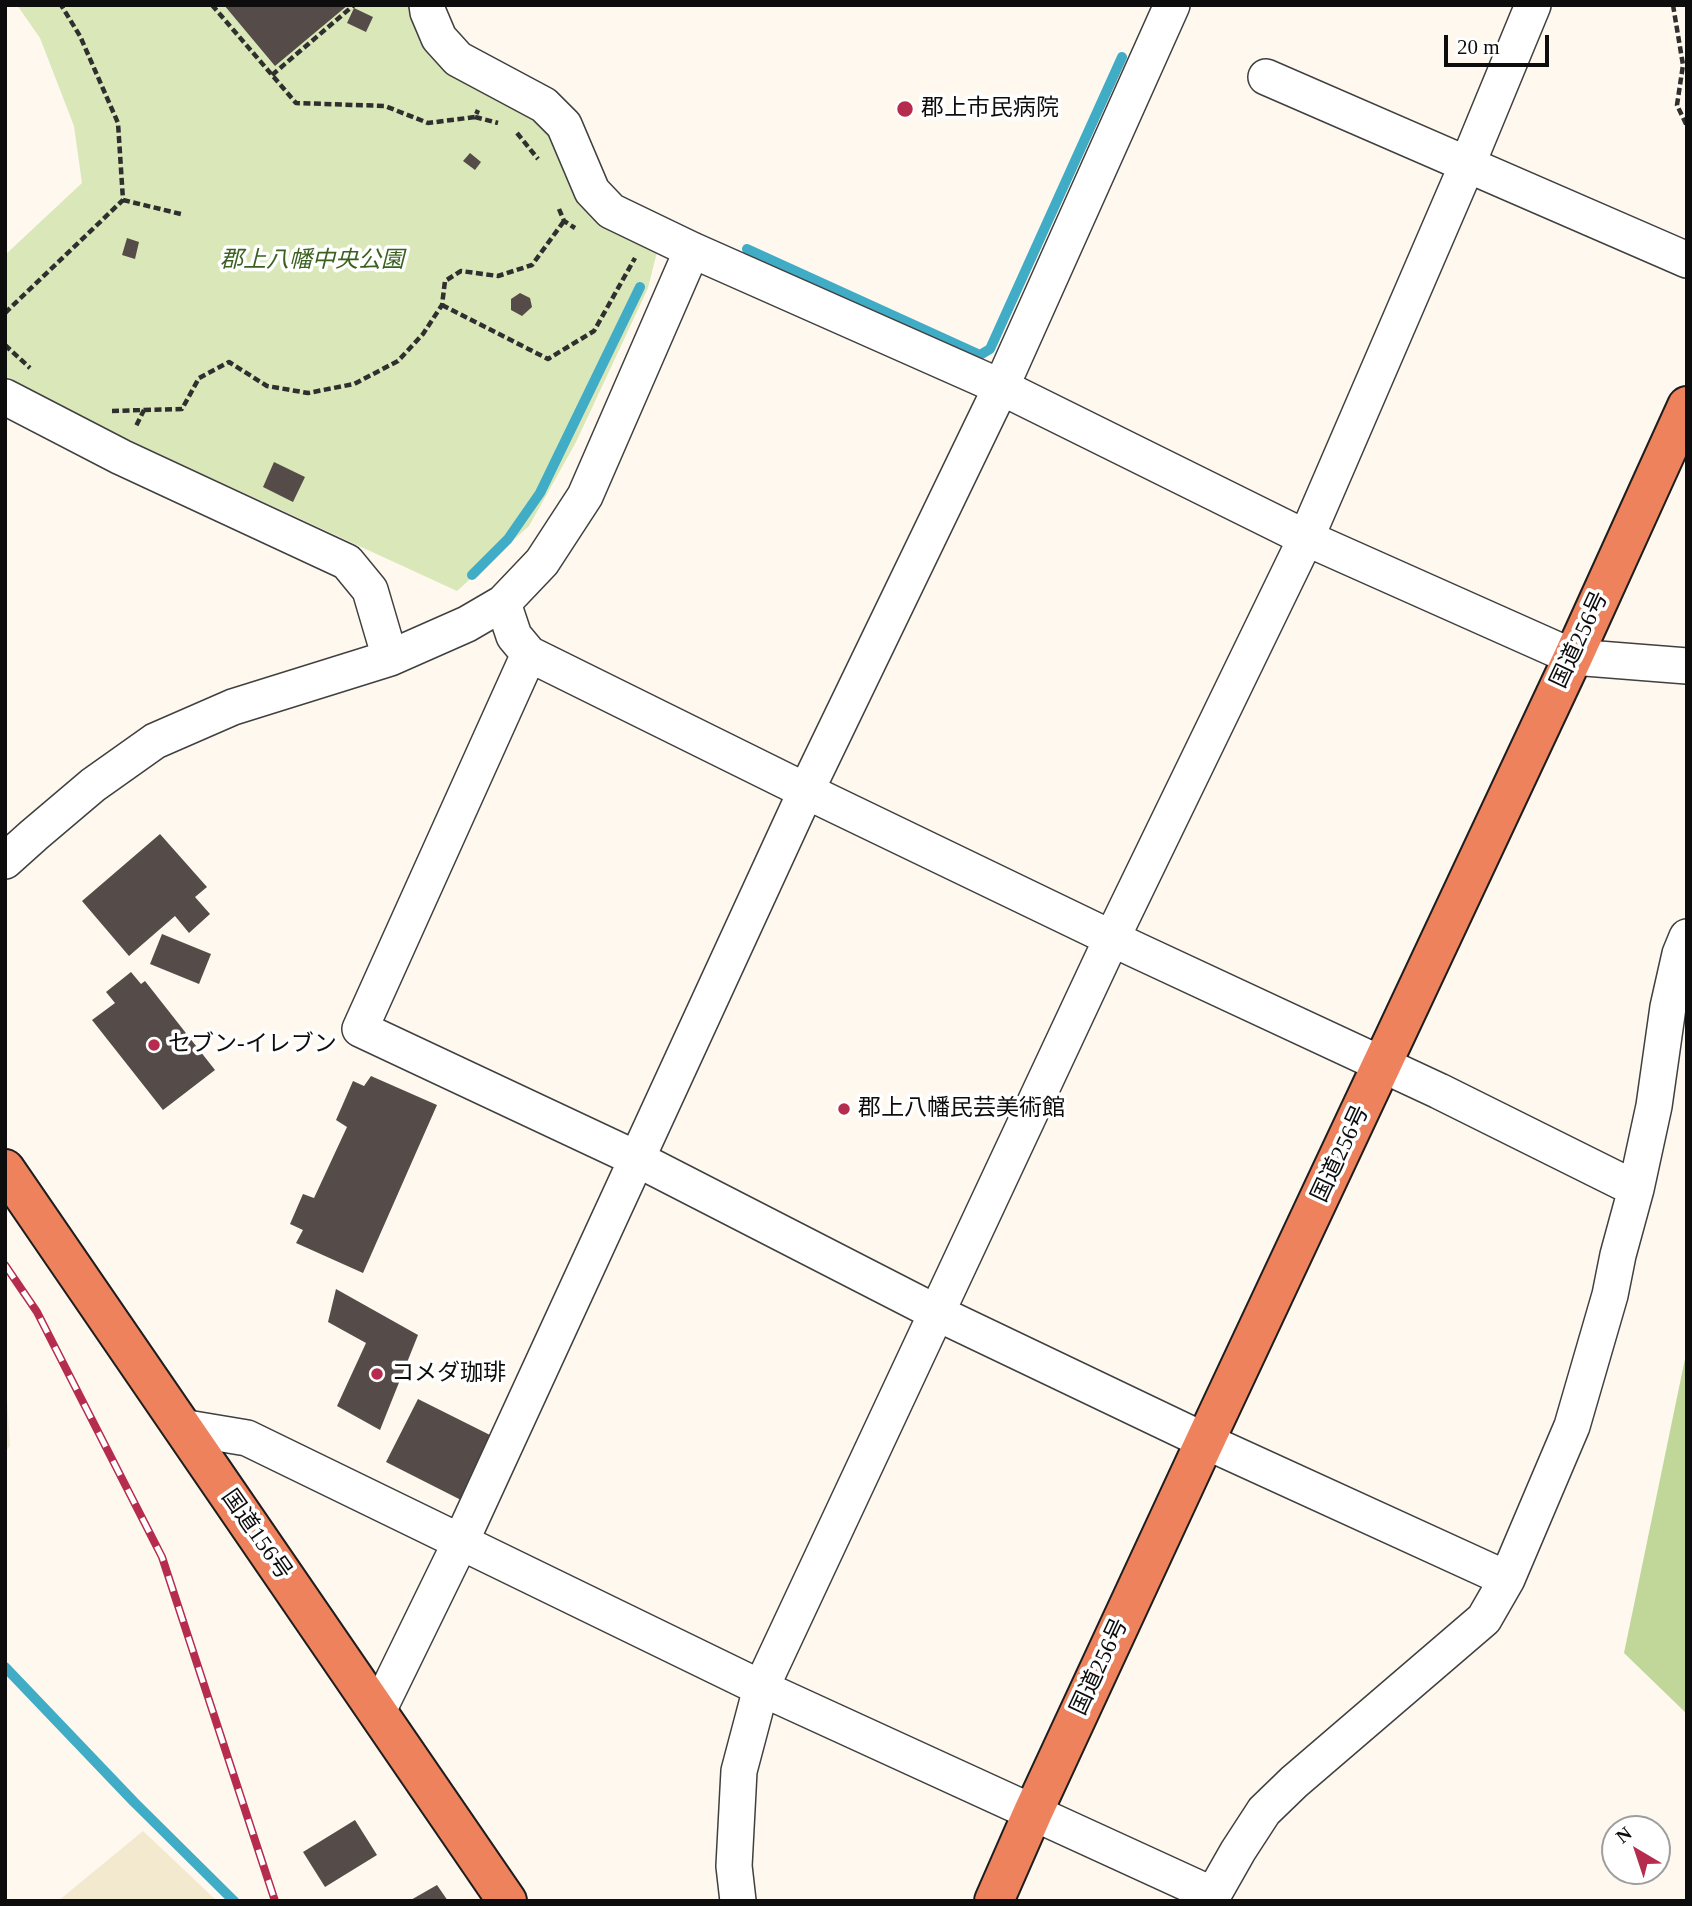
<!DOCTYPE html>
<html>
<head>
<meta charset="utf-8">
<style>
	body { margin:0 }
	#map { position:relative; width:1692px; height:1906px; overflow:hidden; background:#fef8ee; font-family:"Times New Roman",serif }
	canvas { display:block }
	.frame { position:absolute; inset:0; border:7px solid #0d0d0d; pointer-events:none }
	.north { position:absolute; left:1601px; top:1815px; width:70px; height:70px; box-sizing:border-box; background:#fff; border:2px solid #9e9e9e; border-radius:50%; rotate:321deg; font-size:19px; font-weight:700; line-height:28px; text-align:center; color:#0d0d0d }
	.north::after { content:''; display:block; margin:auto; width:24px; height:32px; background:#b62c4f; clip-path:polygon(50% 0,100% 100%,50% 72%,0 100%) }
	.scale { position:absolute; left:1444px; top:35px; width:105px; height:32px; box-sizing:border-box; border:4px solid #0d0d0d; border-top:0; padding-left:9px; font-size:21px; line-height:24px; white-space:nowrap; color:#0d0d0d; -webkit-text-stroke:5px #fff; paint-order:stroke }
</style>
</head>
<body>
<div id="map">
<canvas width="1692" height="1906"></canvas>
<div class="frame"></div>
<div class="north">N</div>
<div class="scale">20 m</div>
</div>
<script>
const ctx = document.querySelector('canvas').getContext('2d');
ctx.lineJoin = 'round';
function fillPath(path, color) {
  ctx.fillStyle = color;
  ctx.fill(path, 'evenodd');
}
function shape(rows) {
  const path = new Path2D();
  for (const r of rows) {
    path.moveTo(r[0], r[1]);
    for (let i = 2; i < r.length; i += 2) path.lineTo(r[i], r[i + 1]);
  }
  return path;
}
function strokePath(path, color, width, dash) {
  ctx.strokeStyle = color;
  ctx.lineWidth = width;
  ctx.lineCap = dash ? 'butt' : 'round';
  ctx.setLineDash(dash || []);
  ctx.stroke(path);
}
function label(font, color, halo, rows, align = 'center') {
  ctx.font = font + ' "Times New Roman","Noto Sans JP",serif';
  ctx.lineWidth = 7;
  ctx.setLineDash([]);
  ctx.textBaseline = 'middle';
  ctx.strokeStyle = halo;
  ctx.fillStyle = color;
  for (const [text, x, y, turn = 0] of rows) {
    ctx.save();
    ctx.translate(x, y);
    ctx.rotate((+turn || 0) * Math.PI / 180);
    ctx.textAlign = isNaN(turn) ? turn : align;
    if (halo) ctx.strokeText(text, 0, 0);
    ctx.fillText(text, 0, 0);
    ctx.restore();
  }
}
fillPath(shape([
	[5,1367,10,1446,5,1452],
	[143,1831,217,1901,58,1901]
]), '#f3e9cf');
fillPath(shape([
	[17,5,415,5,531,113,555,143,657,252,648,288,576,442,529,526,457,591,5,383,5,255,82,183,74,126,40,38]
]), '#dae7b9');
fillPath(shape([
	[1687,1349,1687,1714,1624,1653]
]), '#c1d79a');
strokePath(shape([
	[747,249,980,355,990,349,1122,57],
	[472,575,508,539,540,493,640,287],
	[5,1667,134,1802,234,1901]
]), '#40acc6', 10);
fillPath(shape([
	[224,5,348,5,275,66],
	[354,8,373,17,366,32,347,23],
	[470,153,481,162,475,170,463,161],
	[127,238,139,242,135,259,122,255],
	[520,293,530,298,532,307,522,316,511,310,511,299],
	[274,462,305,477,293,502,263,487],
	[160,834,207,887,195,897,210,914,189,933,175,916,129,956,82,901],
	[162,934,211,954,199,984,150,964],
	[131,972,141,984,145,981,215,1070,163,1110,92,1020,115,1003,106,992],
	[371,1076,437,1105,363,1273,296,1243,303,1230,290,1224,303,1194,314,1198,347,1127,336,1120,353,1081,364,1086],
	[336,1289,418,1335,380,1430,337,1406,366,1343,328,1322],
	[418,1399,498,1439,465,1502,386,1462],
	[355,1820,377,1855,325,1887,303,1852],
	[437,1885,448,1901,409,1901]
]), '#554c4a');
const minor = shape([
	[427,5,428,12,439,38,458,59,544,105,564,125,592,191,611,211,692,250,1001,387,1306,538,1573,657,1687,666],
	[1266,77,1687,260],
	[5,397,121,457,347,562,370,590,390,658],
	[503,603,514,636,529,654,806,791,1134,949,1439,1091,1636,1189],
	[529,654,360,1029,637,1159,937,1313,1205,1441,1507,1579],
	[5,861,34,835,93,785,155,741,233,707,390,658,467,624,503,603,542,562,585,496,692,250],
	[181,1427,247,1438,761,1688,1213,1895],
	[378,1711,461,1541,806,791,1001,387,1172,5],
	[738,1901,734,1866,739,1771,761,1688,1112,938,1306,538,1467,165,1533,5],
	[1212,1901,1213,1895,1238,1851,1264,1811,1294,1782,1484,1619,1507,1579,1572,1426,1610,1295,1618,1255,1636,1189,1654,1106,1668,1007,1680,954,1687,937]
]);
const highway = shape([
	[5,1169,507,1901],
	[994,1901,1033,1812,1205,1441,1573,657,1687,406]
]);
strokePath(minor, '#404040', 38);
strokePath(highway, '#1e1e1e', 42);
strokePath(shape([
	[212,5,296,103,385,106,428,123,475,117,478,110],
	[1673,5,1683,65,1677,105,1687,126],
	[272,75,354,5],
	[475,117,498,123],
	[517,133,538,159],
	[123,200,181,214],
	[559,209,564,221,575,228],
	[442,305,548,359,594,331,635,258],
	[5,313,123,200,118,123,80,36,61,5],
	[5,345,30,368],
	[144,410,182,409,199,378,229,362,267,386,308,393,354,384,398,361,423,334,442,305,445,281,461,271,498,276,532,265,564,221],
	[112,411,144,410,136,426]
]), '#2f2f2f', 4.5, [7, 3.5]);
strokePath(minor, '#fff', 35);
strokePath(highway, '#ed825d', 38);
const rail = shape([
	[5,1265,37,1312,162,1557,275,1901]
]);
strokePath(rail, '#b62c4f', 8);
strokePath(rail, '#fff', 5, [16]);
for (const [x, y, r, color] of [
	[905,109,9,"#b62c4f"],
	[154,1045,7,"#b62c4f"],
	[844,1109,7,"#b62c4f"],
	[377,1374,7,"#b62c4f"]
]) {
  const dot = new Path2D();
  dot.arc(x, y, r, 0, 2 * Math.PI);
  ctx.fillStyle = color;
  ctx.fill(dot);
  strokePath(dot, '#fff', 2.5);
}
label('23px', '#0d0d0d', '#fff', [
	["郡上市民病院",921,109],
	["セブン-イレブン",168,1045],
	["郡上八幡民芸美術館",858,1109],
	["コメダ珈琲",391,1374]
], 'left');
label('italic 23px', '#3b6121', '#fff', [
	["郡上八幡中央公園",312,261]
]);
label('23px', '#0d0d0d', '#fff', [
	["国道256号",1580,640,-65],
	["国道256号",1341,1154,-65],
	["国道156号",256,1535,55],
	["国道256号",1100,1667,-65]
]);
</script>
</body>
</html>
